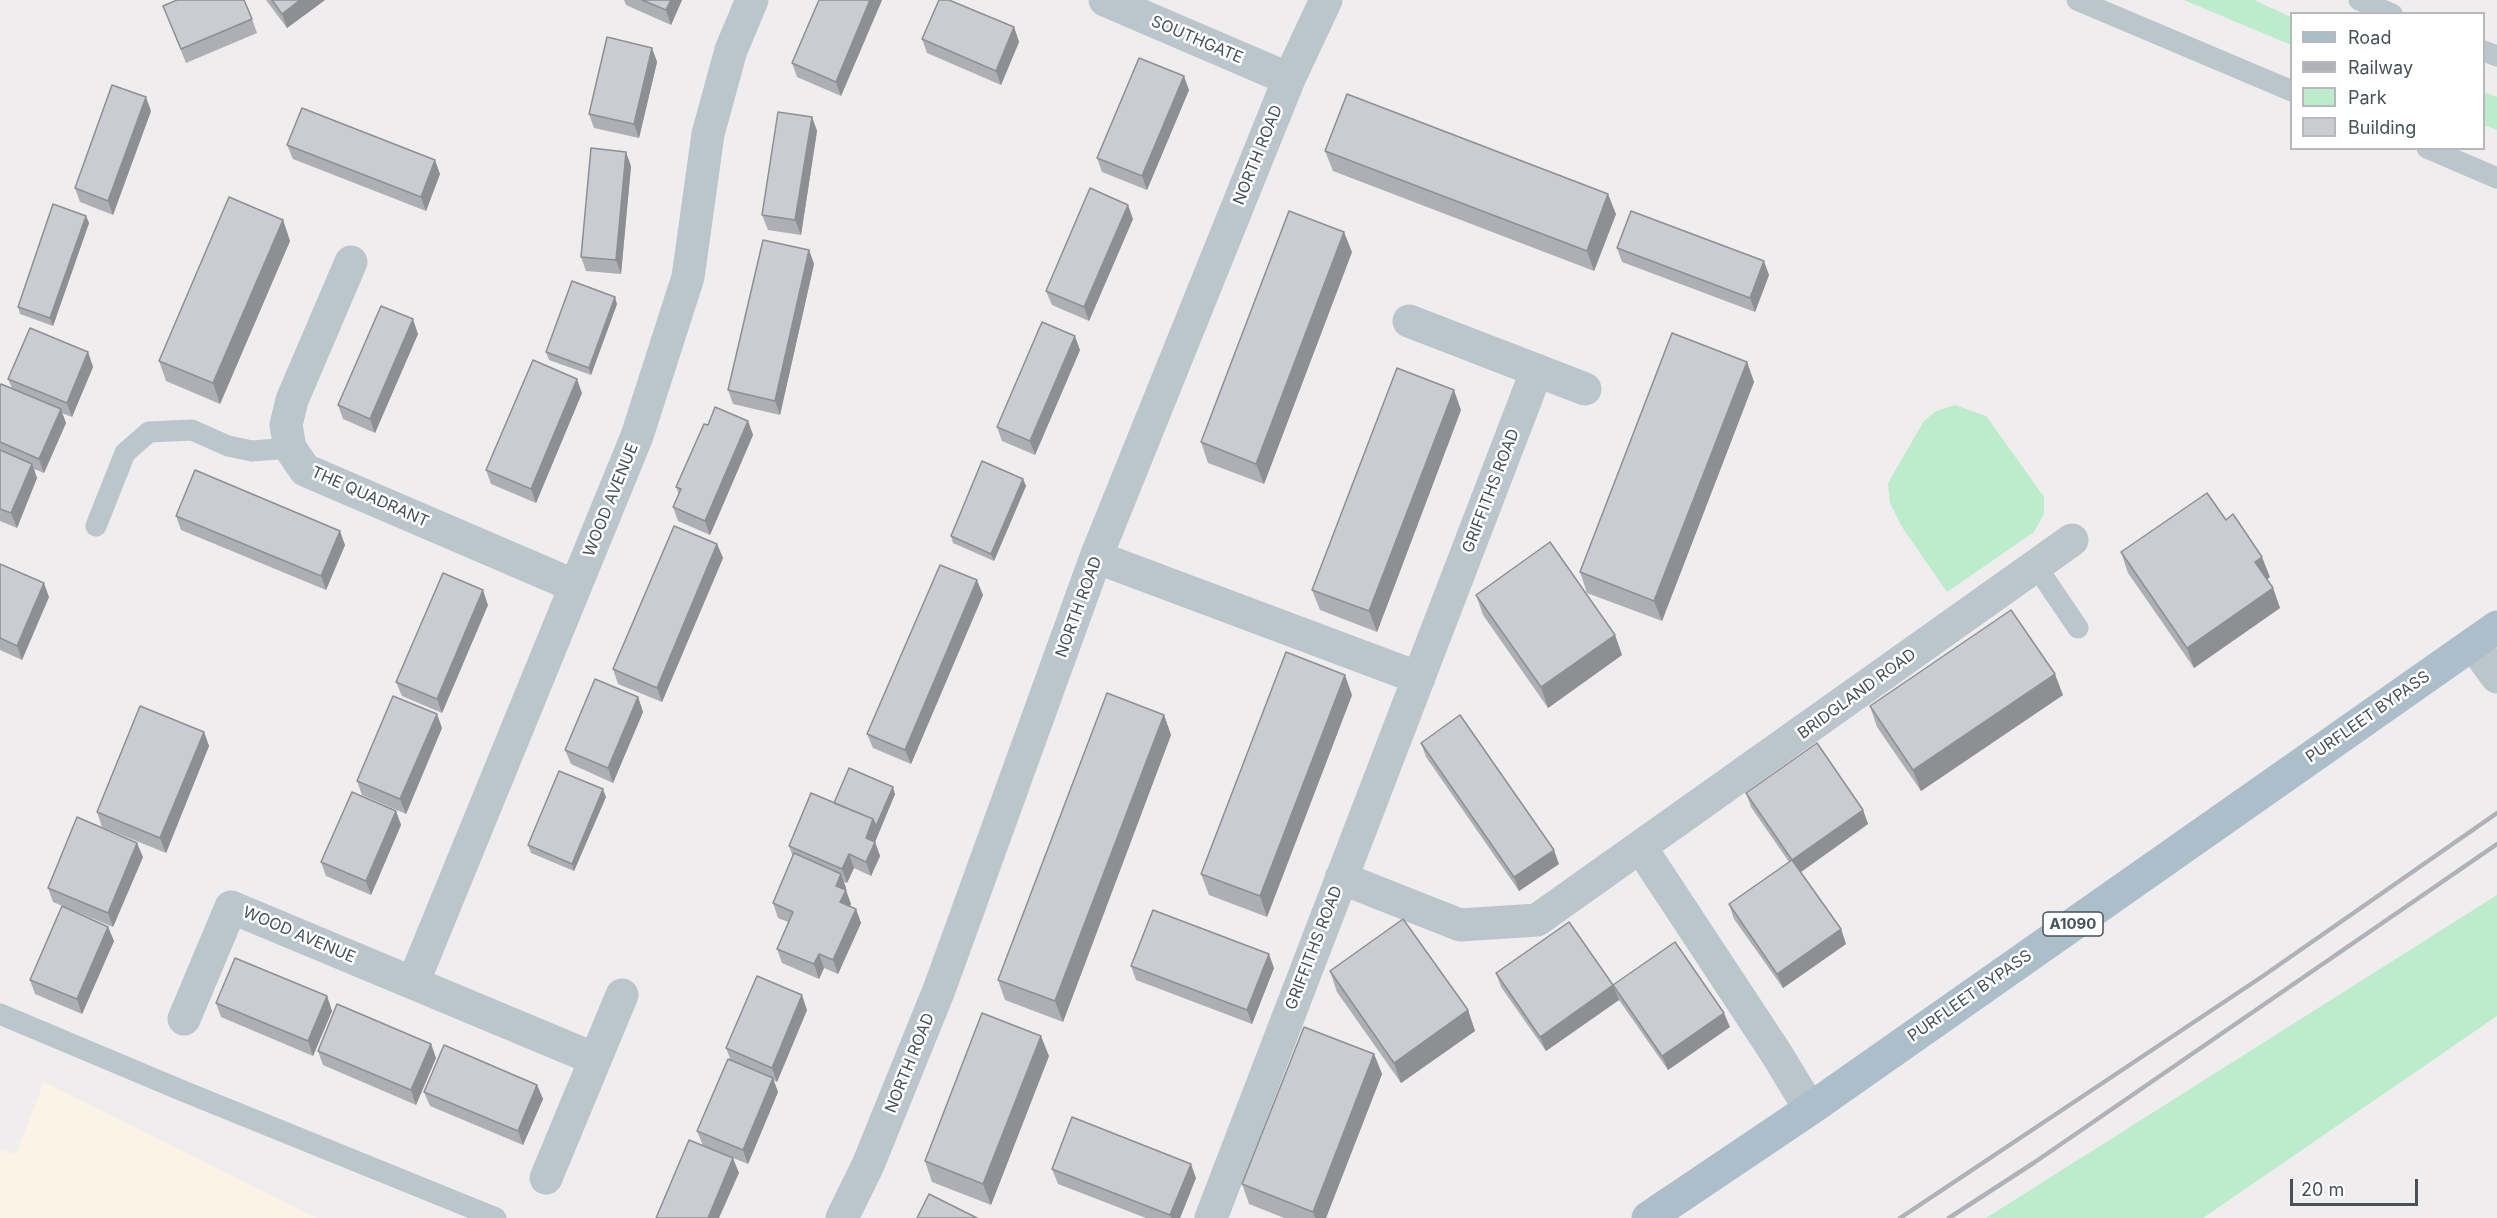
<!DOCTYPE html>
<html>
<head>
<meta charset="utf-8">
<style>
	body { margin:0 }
	#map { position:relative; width:2497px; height:1218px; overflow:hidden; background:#efeded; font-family:Inter,sans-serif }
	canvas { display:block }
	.legend { position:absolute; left:2290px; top:12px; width:195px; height:138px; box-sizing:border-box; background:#fff; border:2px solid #b5b9bd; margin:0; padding:8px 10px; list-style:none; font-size:18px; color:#465159 }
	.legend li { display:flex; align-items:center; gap:12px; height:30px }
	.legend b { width:30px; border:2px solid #b5b9bd }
	.scale { position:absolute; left:2290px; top:1179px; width:128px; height:27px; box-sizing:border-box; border:3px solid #465159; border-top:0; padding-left:8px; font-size:18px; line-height:21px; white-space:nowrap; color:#465159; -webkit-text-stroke:4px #fff; paint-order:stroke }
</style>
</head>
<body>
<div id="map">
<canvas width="2497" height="1218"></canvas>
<ul class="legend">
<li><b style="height:8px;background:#adbecb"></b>Road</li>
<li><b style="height:8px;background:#afb3b7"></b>Railway</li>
<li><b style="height:16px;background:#bceccb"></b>Park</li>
<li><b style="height:16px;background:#caccd1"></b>Building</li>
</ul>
<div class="scale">20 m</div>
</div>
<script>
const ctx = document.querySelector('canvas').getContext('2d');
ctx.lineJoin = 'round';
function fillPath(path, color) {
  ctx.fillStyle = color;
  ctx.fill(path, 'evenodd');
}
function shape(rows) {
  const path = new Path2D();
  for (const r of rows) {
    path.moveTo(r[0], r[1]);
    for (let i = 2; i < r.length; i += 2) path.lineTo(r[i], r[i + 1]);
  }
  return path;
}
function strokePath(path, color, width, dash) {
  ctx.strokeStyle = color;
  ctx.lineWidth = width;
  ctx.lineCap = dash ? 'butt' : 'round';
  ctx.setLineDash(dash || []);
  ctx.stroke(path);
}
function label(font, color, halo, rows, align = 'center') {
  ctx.font = font + ' Inter,sans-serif';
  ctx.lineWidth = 5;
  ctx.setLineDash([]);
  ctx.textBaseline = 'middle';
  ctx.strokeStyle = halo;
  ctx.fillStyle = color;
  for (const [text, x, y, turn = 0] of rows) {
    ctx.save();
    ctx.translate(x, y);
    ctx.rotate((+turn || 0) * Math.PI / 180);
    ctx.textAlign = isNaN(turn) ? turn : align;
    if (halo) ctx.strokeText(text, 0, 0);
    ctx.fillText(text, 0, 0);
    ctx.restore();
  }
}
fillPath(shape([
	[44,1082,317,1218,0,1218,0,1150,16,1154]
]), '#fbf3e5');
fillPath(shape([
	[2184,0,2254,0,2291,17,2291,45],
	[2484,92,2497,97,2497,130,2484,125],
	[1955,405,1986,416,2044,497,2044,514,2034,532,1947,592,1902,527,1890,503,1888,483,1924,421,1936,411],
	[2497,895,2497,1016,2203,1218,1986,1218]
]), '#bceccb');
strokePath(shape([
	[2077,0,2292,91],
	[2359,0,2392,14],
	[2484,51,2497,56],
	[2427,148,2497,178],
	[96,526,125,453,149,432,192,430,228,446,252,451,290,448],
	[2036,566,2078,628],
	[0,1014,183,1091,496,1218]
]), '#bbc5cc', 21);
strokePath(shape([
	[1105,0,1289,79],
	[351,262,292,400,286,425,290,448,305,470,575,586],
	[1409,321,1585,389],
	[1096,557,1419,678],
	[2473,644,2497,677],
	[1641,848,1776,1053,1810,1109],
	[1341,878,1460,925,1537,920,2072,540],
	[413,983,637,436,688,277,708,134,731,50,752,0],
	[184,1019,231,907,595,1059],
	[546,1178,622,995],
	[842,1218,868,1165,939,990,1096,557,1289,79,1326,0],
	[1211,1218,1537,370]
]), '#bbc5cc', 33);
strokePath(shape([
	[1648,1218,1810,1109,2497,627]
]), '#adbecb', 33);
strokePath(shape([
	[1900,1218,2263,976,2497,813],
	[1949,1218,2035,1162,2497,844]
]), '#afb3b7', 4.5);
fillPath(shape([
	[266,0,325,0,287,28],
	[624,0,682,0,671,25,626,5],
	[819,0,882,0,841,96,797,77,792,63],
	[163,6,252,19,257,33,186,63],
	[1014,27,1019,42,1001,85,927,53,922,39],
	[652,48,657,62,639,138,594,128,589,114],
	[1189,90,1147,190,1102,172,1097,158],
	[151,111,113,215,80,202,75,188],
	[812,117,817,131,801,235,768,230,762,215],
	[287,145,440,174,426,211,293,159],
	[1325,151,1616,214,1594,271,1333,171],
	[631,166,621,274,586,271,581,257],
	[86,216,89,223,53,326,20,314,18,307],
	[1133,219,1089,321,1052,305,1046,291],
	[283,220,290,241,220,404,166,381,159,361],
	[1617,248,1769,275,1755,312,1622,262],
	[809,250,814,264,780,415,733,404,728,390],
	[1352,252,1264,484,1208,463,1201,442],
	[617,304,591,375,549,360,546,352],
	[418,334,375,433,343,419,338,405],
	[1080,350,1035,455,1002,441,997,427],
	[88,352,93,367,72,417,62,413,66,423,44,473,34,469,37,478,17,528,0,521,0,386,12,388,8,379],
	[1747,362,1754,382,1662,621,1587,593,1580,572],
	[582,393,536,503,491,484,486,470],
	[1461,410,1377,632,1320,610,1312,590],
	[748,421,753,435,710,535,678,521,673,507,679,494,676,487,708,425],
	[1023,479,1026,486,994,561,953,543,951,536],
	[176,516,345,545,326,590,181,530],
	[2226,520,2270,577,2267,579,2273,588,2280,608,2194,668,2128,573,2121,552],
	[717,544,723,558,662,702,618,684,613,669],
	[0,564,49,597,22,660,0,650],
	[983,595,911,764,873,748,867,734],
	[1476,595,1615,635,1622,655,1548,708,1483,615],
	[488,605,442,713,402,696,396,682],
	[1352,695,1267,917,1209,895,1201,874],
	[2063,695,1921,791,1877,727,1870,706],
	[638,697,643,712,613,783,571,764,565,750],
	[1164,715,1171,735,1063,1022,1005,1000,998,980],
	[442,728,406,814,362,795,357,781],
	[204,732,209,746,166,853,102,827,97,812],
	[1421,743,1559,864,1519,891,1426,757],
	[1746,793,1863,810,1868,824,1801,872,1841,929,1846,944,1783,988,1734,919,1729,904,1789,862,1751,807],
	[895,794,875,842,880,856,871,876,854,868,847,883,844,882,846,888,845,890,851,904,850,906,856,909,861,923,838,974,824,968,819,979,782,963,777,949,788,922,778,918,773,903,793,857,789,846,834,803],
	[606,797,574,871,531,853,528,845],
	[396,811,401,825,371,895,326,876,321,862],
	[143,857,113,927,53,902,48,888],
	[108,927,114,941,82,1014,35,994,30,980],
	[1131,966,1274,968,1252,1024,1136,980],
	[1330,971,1468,1010,1475,1031,1401,1083,1337,992],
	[1496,973,1613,985,1619,1000,1546,1051,1501,987],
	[1613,985,1730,1027,1668,1070,1619,1000],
	[327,996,332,1011,313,1056,221,1017,216,1003],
	[807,1010,777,1082,773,1080,778,1092,748,1164,703,1146,697,1131,731,1061,726,1048],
	[431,1044,436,1058,416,1105,323,1065,318,1051],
	[1374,1054,1382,1074,1326,1218,1284,1218,1249,1204,1242,1184],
	[1049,1056,991,1205,932,1182,925,1161],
	[537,1085,543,1099,523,1145,430,1106,424,1092],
	[1052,1169,1196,1178,1180,1218,1146,1218,1058,1184]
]), '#aeafb4');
fillPath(shape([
	[300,0,325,0,287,28,282,14],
	[671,0,682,0,671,25,666,10],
	[870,0,882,0,841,96,836,82],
	[1014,27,1019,42,1001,85,996,71],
	[652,48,657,62,639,138,634,124],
	[1184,76,1189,90,1147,190,1142,176],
	[146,97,151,111,113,215,108,201],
	[812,117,817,131,801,235,795,220],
	[626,152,631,166,621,274,616,260],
	[435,160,440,174,426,211,421,197],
	[1608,194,1616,214,1594,271,1587,251],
	[1128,205,1133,219,1089,321,1084,307],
	[86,216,89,223,53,326,50,318],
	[283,220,290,241,220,404,213,383],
	[1344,232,1352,252,1264,484,1256,464],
	[809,250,814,264,780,415,775,401],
	[1764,261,1769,275,1755,312,1750,298],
	[615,297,617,304,591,375,589,368],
	[413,319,418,334,375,433,370,419],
	[1075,336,1080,350,1035,455,1030,441],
	[88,352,93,367,72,417,67,403],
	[1747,362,1754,382,1662,621,1654,601],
	[577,379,582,393,536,503,531,489],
	[1454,390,1461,410,1377,632,1369,611],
	[61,409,66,423,44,473,39,459],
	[748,421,753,435,710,535,705,521],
	[32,464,37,478,17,528,11,513],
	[1023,479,1026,486,994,561,991,554],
	[340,531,345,545,326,590,321,576],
	[717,544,723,558,662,702,657,688],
	[2262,557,2270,577,2262,583,2255,562],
	[977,580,983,595,911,764,905,750],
	[44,583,49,597,22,660,17,646],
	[2273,588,2280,608,2194,668,2187,648],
	[483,590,488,605,442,713,437,699],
	[1615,635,1622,655,1548,708,1541,687],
	[2055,674,2063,695,1921,791,1913,770],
	[1345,675,1352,695,1267,917,1260,896],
	[638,697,643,712,613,783,608,768],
	[437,714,442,728,406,814,400,799],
	[1164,715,1171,735,1063,1022,1055,1001],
	[204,732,209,746,166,853,160,838],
	[893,787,895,794,875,842,880,856,871,876,866,862,866,838,873,819],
	[603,789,606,797,574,871,572,864],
	[1863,810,1868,824,1798,874,1792,860],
	[396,811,401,825,371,895,366,881],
	[137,843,143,857,113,927,108,913],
	[1554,850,1559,864,1519,891,1514,877],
	[849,854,854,868,847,883,842,869],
	[841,874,846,888,841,900,836,886],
	[846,890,851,904,845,916,840,902],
	[856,909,861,923,838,974,833,960],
	[108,927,114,941,82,1014,77,999],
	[1841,929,1846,944,1783,988,1777,974],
	[819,954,824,968,819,979,814,964],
	[1269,954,1274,968,1252,1024,1247,1010],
	[1613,985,1619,1000,1546,1051,1540,1037],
	[802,995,807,1010,777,1082,772,1068],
	[327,996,332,1011,313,1056,308,1041],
	[1468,1010,1475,1031,1401,1083,1394,1063],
	[1724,1013,1730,1027,1668,1070,1662,1056],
	[1041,1036,1049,1056,991,1205,983,1184],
	[431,1044,436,1058,416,1105,411,1090],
	[1374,1054,1382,1074,1326,1218,1315,1218,1313,1212],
	[773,1078,778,1092,748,1164,743,1150],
	[537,1085,543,1099,523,1145,518,1131],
	[733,1158,739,1173,719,1218,708,1218],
	[1191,1164,1196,1178,1180,1218,1171,1218,1170,1215]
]), '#8d8f92');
const building = shape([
	[177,0,244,0,252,19,181,49,163,6,177,0],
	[272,0,300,0,282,14,272,0],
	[642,0,671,0,666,10,642,0],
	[819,0,870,0,836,82,792,63,819,0],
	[939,0,949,0,1014,27,996,71,922,39,939,0],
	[607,37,652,48,634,124,589,114,607,37],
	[1139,58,1184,76,1142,176,1097,158,1139,58],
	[112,85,146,97,108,201,75,188,112,85],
	[1347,94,1608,194,1587,251,1325,151,1347,94],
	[302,108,435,160,421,197,287,145,302,108],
	[778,112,812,117,795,220,762,215,778,112],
	[591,148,626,152,616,260,581,257,591,148],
	[1090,188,1128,205,1084,307,1046,291,1090,188],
	[229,197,283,220,213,383,159,361,229,197],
	[53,204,86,216,50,318,18,307,53,204],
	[1289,211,1344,232,1256,464,1201,442,1289,211],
	[1631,211,1764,261,1750,298,1617,248,1631,211],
	[763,240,809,250,775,401,728,390,763,240],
	[572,281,615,297,589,368,546,352,572,281],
	[381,306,413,319,370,419,338,405,381,306],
	[1042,322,1075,336,1030,441,997,427,1042,322],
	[30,328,88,352,67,403,8,379,30,328],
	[1672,333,1747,362,1654,601,1580,572,1672,333],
	[533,360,577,379,531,489,486,470,533,360],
	[1397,368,1454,390,1369,611,1312,590,1397,368],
	[1,384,61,409,39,459,0,442,0,386,1,384],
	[715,407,748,421,705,521,673,507,681,489,676,487,704,424,708,425,715,407],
	[0,450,32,464,11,513,0,509,0,450],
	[982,461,1023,479,991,554,951,536,982,461],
	[195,470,340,531,321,576,176,516,195,470],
	[2207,493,2226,520,2233,514,2262,557,2255,562,2273,588,2187,648,2121,552,2207,493],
	[674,526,717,544,657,688,613,669,674,526],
	[1550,542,1615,635,1541,687,1476,595,1550,542],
	[0,564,44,583,17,646,0,638,0,564],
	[940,565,977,580,905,750,867,734,940,565],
	[443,573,483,590,437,699,396,682,443,573],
	[2011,610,2055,674,1913,770,1870,706,2011,610],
	[1286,652,1345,675,1260,896,1201,874,1286,652],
	[595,679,638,697,608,768,565,750,595,679],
	[1107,693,1164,715,1055,1001,998,980,1107,693],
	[393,696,437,714,400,799,357,781,393,696],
	[140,706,204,732,160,838,97,812,140,706],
	[1460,715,1554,850,1514,877,1421,743,1460,715],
	[1817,743,1863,810,1792,860,1841,929,1777,974,1729,904,1792,860,1746,793,1817,743],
	[849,768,893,787,876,826,873,819,834,803,849,768],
	[559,771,603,789,572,864,528,845,559,771],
	[352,792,396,811,366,881,321,862,352,792],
	[811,793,873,819,866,838,875,842,866,862,849,854,842,869,789,846,811,793],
	[77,817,137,843,108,913,48,888,77,817],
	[794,853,841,874,836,886,846,890,840,902,856,909,833,960,819,954,814,964,777,949,793,912,773,903,794,853],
	[62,906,108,927,77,999,30,980,62,906],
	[1153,910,1269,954,1247,1010,1131,966,1153,910],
	[1403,919,1468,1010,1394,1063,1330,971,1403,919],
	[1569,922,1613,985,1540,1037,1496,973,1569,922],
	[1675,942,1724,1013,1662,1056,1613,985,1675,942],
	[235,958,327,996,308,1041,216,1003,235,958],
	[757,976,802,995,772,1068,726,1048,757,976],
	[337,1004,431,1044,411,1090,318,1051,337,1004],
	[982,1013,1041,1036,983,1184,925,1161,982,1013],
	[1304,1027,1374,1054,1313,1212,1242,1184,1304,1027],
	[444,1045,537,1085,518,1131,424,1092,444,1045],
	[728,1059,773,1078,743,1150,697,1131,728,1059],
	[1072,1117,1191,1164,1170,1215,1052,1169,1072,1117],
	[689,1140,733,1158,708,1218,656,1218,689,1140],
	[929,1194,977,1218,917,1218,929,1194]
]);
fillPath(building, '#caccd1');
strokePath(building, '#8d8f92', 1.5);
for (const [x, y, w] of [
	[2073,924,60]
]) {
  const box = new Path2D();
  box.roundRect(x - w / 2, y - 12, w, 24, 4.5);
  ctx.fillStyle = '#fff';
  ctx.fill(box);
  strokePath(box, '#465159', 1.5);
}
label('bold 15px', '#465159', null, [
	["A1090",2073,924]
]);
label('16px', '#465159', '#fff', [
	["SOUTHGATE",1197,40,23],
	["NORTH ROAD",1258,155,-68],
	["GRIFFITHS ROAD",1491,491,-69],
	["THE QUADRANT",370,497,24],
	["WOOD AVENUE",611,500,-68],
	["NORTH ROAD",1079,607,-70],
	["BRIDGLAND ROAD",1857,694,-36],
	["PURFLEET BYPASS",2368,717,-35],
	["WOOD AVENUE",299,935,23],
	["GRIFFITHS ROAD",1314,948,-69],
	["PURFLEET BYPASS",1970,996,-35],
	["NORTH ROAD",910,1063,-68]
]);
</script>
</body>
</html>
